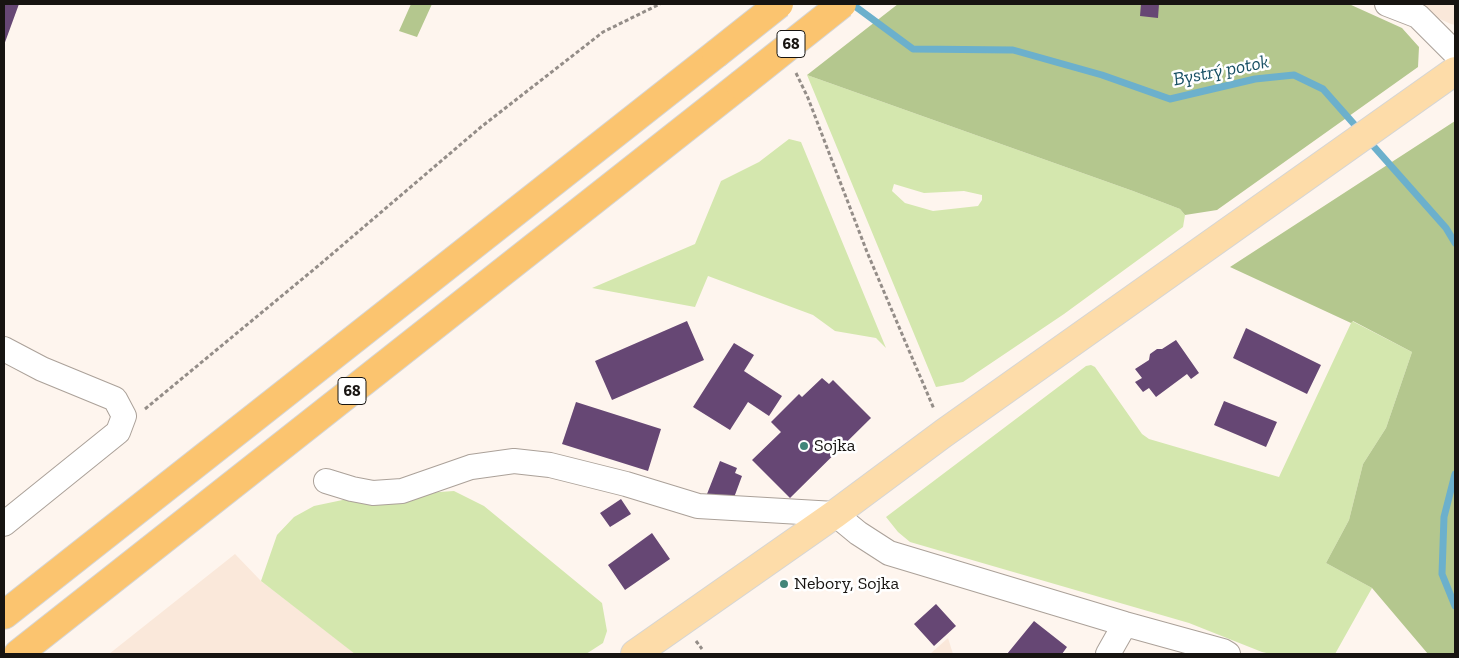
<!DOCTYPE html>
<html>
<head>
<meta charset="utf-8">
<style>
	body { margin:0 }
	#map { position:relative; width:1459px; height:658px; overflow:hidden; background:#fef5ee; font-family:"Zilla Slab",serif }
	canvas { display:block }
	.frame { position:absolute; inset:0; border:5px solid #171411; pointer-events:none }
</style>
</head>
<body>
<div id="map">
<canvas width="1459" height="658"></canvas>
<div class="frame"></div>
</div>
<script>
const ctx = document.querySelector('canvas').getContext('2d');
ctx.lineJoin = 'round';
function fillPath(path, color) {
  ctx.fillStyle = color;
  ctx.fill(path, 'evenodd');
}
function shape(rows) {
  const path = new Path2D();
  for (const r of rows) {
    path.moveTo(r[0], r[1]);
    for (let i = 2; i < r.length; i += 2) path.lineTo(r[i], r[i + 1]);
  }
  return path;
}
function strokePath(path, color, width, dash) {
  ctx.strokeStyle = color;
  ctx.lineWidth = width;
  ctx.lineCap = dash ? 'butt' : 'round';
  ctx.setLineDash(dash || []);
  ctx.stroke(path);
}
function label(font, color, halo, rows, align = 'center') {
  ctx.font = font + ' "Zilla Slab",serif';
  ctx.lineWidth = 5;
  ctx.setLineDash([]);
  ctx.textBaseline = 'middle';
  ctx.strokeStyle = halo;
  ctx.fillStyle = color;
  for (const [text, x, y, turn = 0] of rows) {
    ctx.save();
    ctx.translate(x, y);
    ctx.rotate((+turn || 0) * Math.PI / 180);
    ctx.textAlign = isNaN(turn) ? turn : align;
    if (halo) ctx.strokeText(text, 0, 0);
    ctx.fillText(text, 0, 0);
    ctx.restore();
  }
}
fillPath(shape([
	[1406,4,1455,4,1455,25,1451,24],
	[235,554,261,581,356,654,109,654],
	[948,638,953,654,930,654]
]), '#fae8da');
fillPath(shape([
	[807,75,1133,191,1180,209,1185,215,1183,227,1064,314,963,382,936,387],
	[894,184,924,193,964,191,982,195,982,200,978,206,933,211,905,203,892,191],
	[789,139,801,142,886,348,876,338,835,331,813,315,708,276,695,307,592,288,695,244,721,181,759,162],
	[1352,321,1412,352,1386,428,1363,464,1349,520,1326,563,1372,588,1335,654,1271,654,1262,652,1189,623,910,542,898,532,886,517,1086,366,1091,365,1095,367,1142,434,1149,439,1279,477],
	[454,491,484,506,602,603,607,631,603,643,586,654,355,654,261,581,277,535,294,517,314,506,352,498]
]), '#d4e7ae');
fillPath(shape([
	[411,4,432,4,417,37,399,31],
	[898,4,1349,4,1402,28,1419,47,1418,67,1217,210,1185,215,1180,209,1133,191,807,75],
	[1455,121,1455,654,1428,654,1372,588,1326,563,1349,520,1363,464,1386,428,1412,352,1353,321,1351,323,1230,267]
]), '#b4c78e');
strokePath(shape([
	[852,4,913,49,1013,50,1102,75,1170,99,1255,79,1294,75,1323,89,1361,132],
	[1368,140,1446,228,1455,243],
	[1455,474,1444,517,1442,574,1455,606]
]), '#6cb0cc', 7);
fillPath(shape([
	[4,4,19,4,4,45],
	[1141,4,1159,4,1158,18,1140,16],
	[687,321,704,360,612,400,595,361],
	[1246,328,1321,365,1307,394,1233,358],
	[1176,340,1199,373,1191,379,1187,374,1156,397,1149,388,1143,392,1135,382,1142,378,1135,369,1149,360,1150,354,1157,349,1162,349],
	[734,343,754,355,744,371,782,396,769,416,748,402,730,430,693,407],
	[822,378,829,384,833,380,871,418,790,498,752,460,781,432,771,422,799,394,802,397],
	[1224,401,1277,422,1266,447,1214,425],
	[576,402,661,429,648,471,562,444],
	[720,461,737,468,735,473,742,476,732,503,707,494],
	[621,499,631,514,610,527,600,513],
	[652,533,670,559,625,590,608,565],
	[936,604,956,626,934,646,914,624],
	[1034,621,1067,647,1062,654,1007,654]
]), '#664774');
const minor = shape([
	[1387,4,1418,16,1455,53],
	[4,349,42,369,115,399,124,416,118,432,4,524],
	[326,481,352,489,373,493,402,491,471,467,514,461,550,465,626,484,698,506,835,514,858,533,889,553,1125,624,1223,651,1228,654],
	[1108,654,1125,624]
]);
const major = shape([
	[635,654,835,514,944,433,1455,71]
]);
const highway = shape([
	[4,615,716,54],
	[18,654,740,85]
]);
strokePath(minor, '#aba199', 26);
strokePath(major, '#d5d5d4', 30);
strokePath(highway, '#d5d5d4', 30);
strokePath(shape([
	[796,73,808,98,867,252,934,409],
	[145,409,318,266,481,127,603,32,660,4],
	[696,641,702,649]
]), '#948d88', 3, [4, 2.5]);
strokePath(minor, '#fff', 24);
strokePath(major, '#fddca9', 28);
strokePath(highway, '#fbc46f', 28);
const highwayBridge = shape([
	[716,54,779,4],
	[740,85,842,4]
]);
strokePath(highwayBridge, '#d5d5d4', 30, []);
strokePath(highwayBridge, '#fbc46f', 28);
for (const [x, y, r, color] of [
	[804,446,5,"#418579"],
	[784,584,5,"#418579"]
]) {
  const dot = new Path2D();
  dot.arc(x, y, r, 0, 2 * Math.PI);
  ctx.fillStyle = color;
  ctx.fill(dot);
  strokePath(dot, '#fff', 2);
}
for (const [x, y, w] of [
	[791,44,28],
	[352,391,28]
]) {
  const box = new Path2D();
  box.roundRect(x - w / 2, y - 13.5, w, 27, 4);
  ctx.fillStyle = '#fff';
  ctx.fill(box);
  strokePath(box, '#171411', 1);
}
label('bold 16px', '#171411', null, [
	["68",791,44],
	["68",352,391]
]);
label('18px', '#171411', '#fff', [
	["Sojka",814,446],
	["Nebory, Sojka",794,584]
], 'left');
label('italic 19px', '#185064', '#fff', [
	["Bystrý potok",1221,71,-11]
]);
</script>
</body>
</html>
